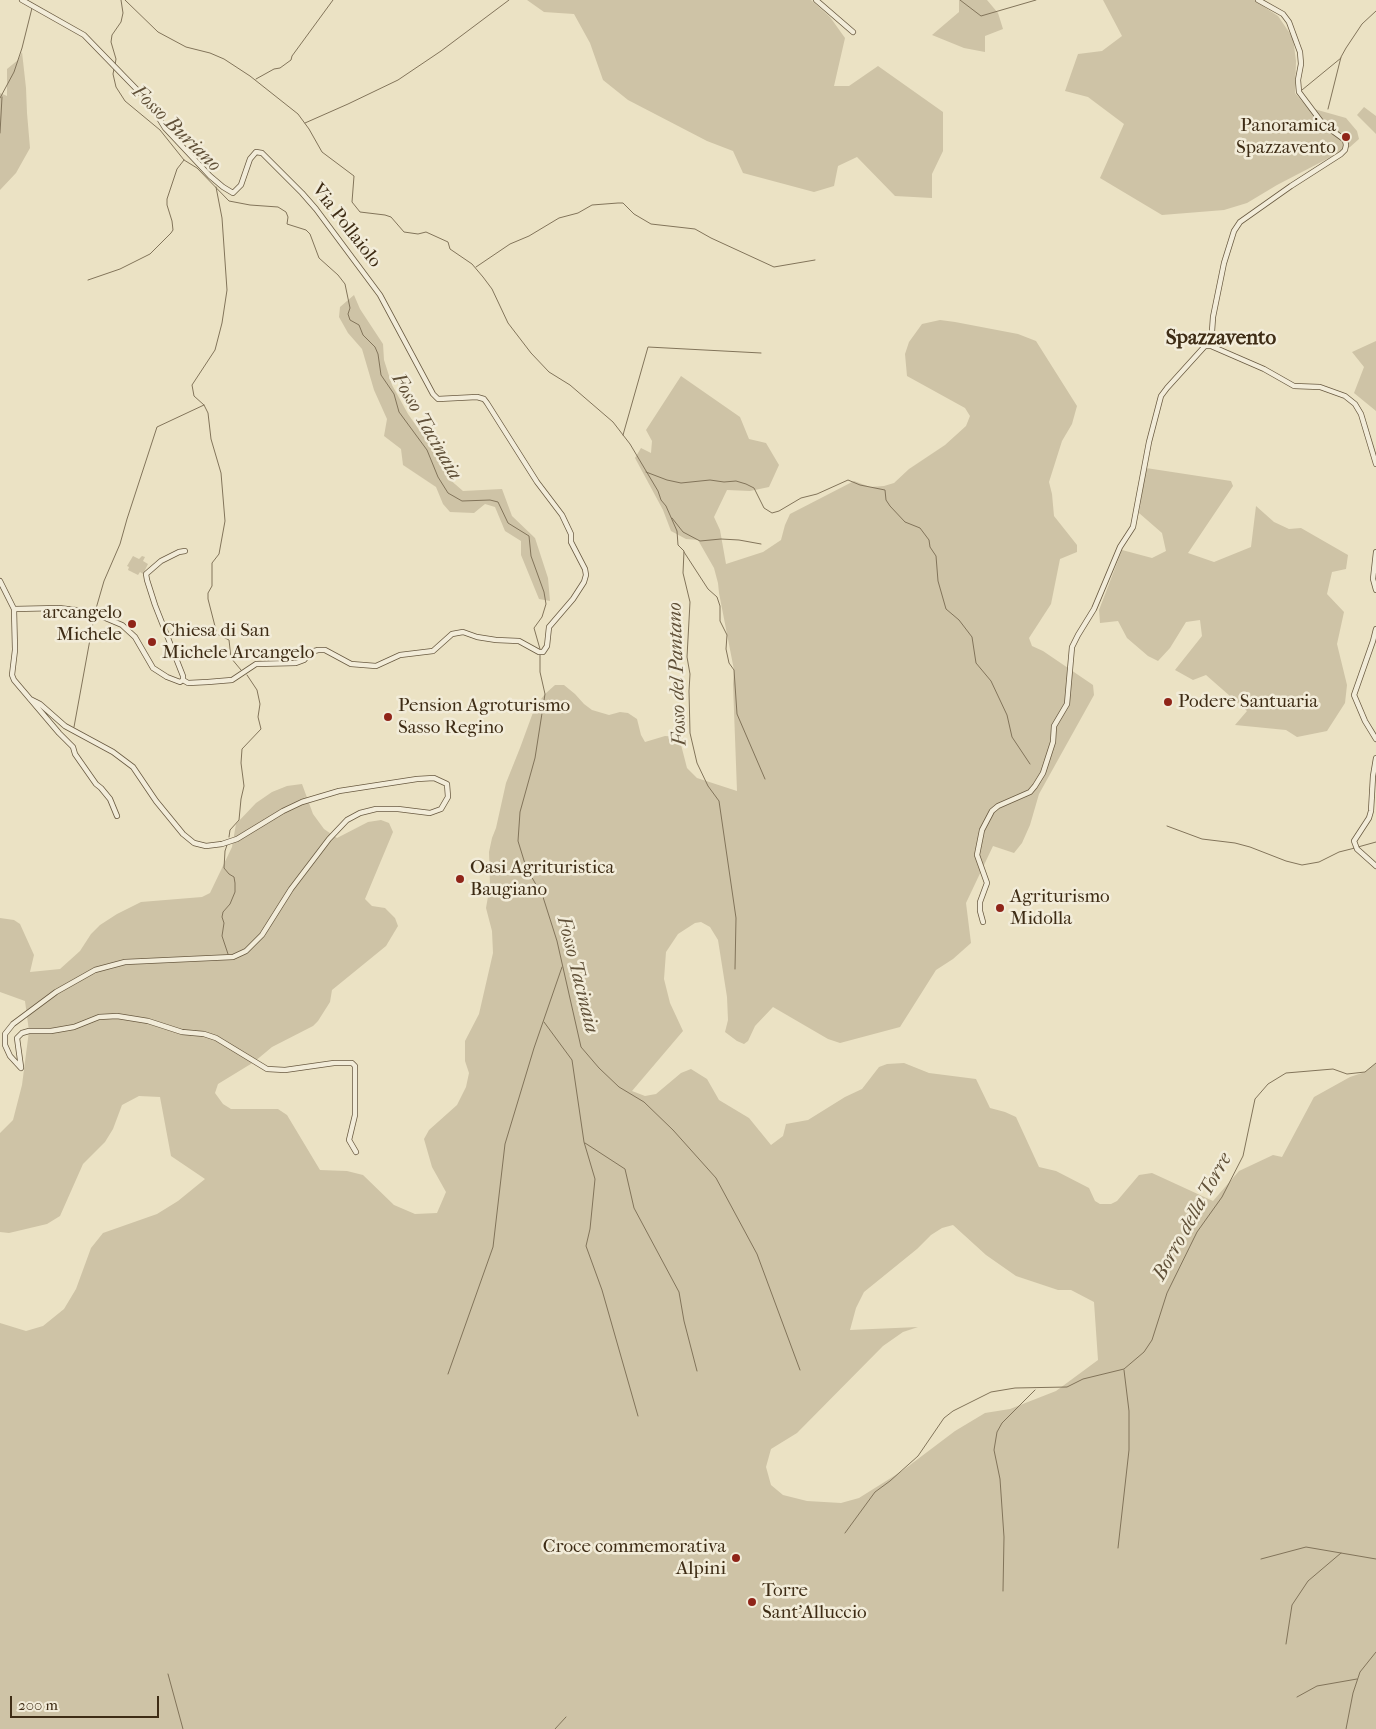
<!DOCTYPE html>
<html>
<head>
<meta charset="utf-8">
<style>
	body { margin:0 }
	#map { position:relative; width:1376px; height:1729px; overflow:hidden; background:#ebe2c4; font-family:"IM FELL French Canon",serif }
	canvas { display:block }
	.scale { position:absolute; left:10px; top:1696px; width:149px; height:22px; box-sizing:border-box; border:2px solid #3e2c15; border-top:0; padding-left:6px; font-size:15px; line-height:18px; white-space:nowrap; color:#3e2c15; -webkit-text-stroke:4px #f2ecd9; paint-order:stroke }
</style>
</head>
<body>
<div id="map">
<canvas width="1376" height="1729"></canvas>
<div class="scale">200 m</div>
</div>
<script>
const ctx = document.querySelector('canvas').getContext('2d');
ctx.lineJoin = 'round';
function fillPath(path, color) {
  ctx.fillStyle = color;
  ctx.fill(path, 'evenodd');
}
function shape(rows) {
  const path = new Path2D();
  for (const r of rows) {
    path.moveTo(r[0], r[1]);
    for (let i = 2; i < r.length; i += 2) path.lineTo(r[i], r[i + 1]);
  }
  return path;
}
function strokePath(path, color, width, dash) {
  ctx.strokeStyle = color;
  ctx.lineWidth = width;
  ctx.lineCap = dash ? 'butt' : 'round';
  ctx.setLineDash(dash || []);
  ctx.stroke(path);
}
function label(font, color, halo, rows, align = 'center') {
  ctx.font = font + ' "IM FELL French Canon",serif';
  ctx.lineWidth = 5;
  ctx.setLineDash([]);
  ctx.textBaseline = 'middle';
  ctx.strokeStyle = halo;
  ctx.fillStyle = color;
  for (const [text, x, y, turn = 0] of rows) {
    ctx.save();
    ctx.translate(x, y);
    ctx.rotate((+turn || 0) * Math.PI / 180);
    ctx.textAlign = isNaN(turn) ? turn : align;
    if (halo) ctx.strokeText(text, 0, 0);
    ctx.fillText(text, 0, 0);
    ctx.restore();
  }
}
fillPath(shape([
	[527,0,811,0,830,17,845,38,834,86,849,86,878,66,943,112,943,151,932,174,932,198,895,196,857,157,838,166,834,186,814,192,743,173,733,151,707,141,628,100,603,80,590,43,574,14,544,12],
	[959,0,987,0,998,13,1003,29,985,36,985,52,964,48,932,35,959,12],
	[1103,0,1254,0,1278,16,1293,38,1296,61,1295,93,1307,107,1346,118,1357,131,1359,139,1350,147,1277,185,1247,203,1224,210,1162,215,1100,178,1124,124,1088,97,1065,91,1078,54,1102,51,1122,36],
	[22,52,26,88,27,113,30,148,16,173,0,190,0,93,7,96,7,69,18,60],
	[1364,107,1376,116,1376,134,1357,115],
	[354,295,360,309,383,344,384,360,392,385,408,414,427,441,448,478,463,491,502,489,512,516,535,538,548,578,550,601,539,599,521,555,521,541,505,531,495,507,485,504,474,513,450,512,443,504,436,487,403,465,401,449,384,436,387,419,374,390,362,349,348,333,339,317,340,307],
	[940,320,955,322,1018,334,1036,341,1077,406,1072,424,1062,441,1049,482,1052,494,1054,516,1077,545,1077,552,1060,559,1051,604,1029,638,1032,646,1043,651,1093,685,1094,695,1039,794,1030,825,1022,843,1014,853,993,846,966,903,971,943,953,959,936,970,900,1027,840,1043,828,1039,773,1007,755,1026,748,1041,744,1044,737,1041,725,1032,728,1020,727,997,718,940,710,927,701,922,695,923,678,934,666,952,664,979,670,1003,683,1031,632,1091,645,1096,656,1094,681,1073,691,1069,707,1079,719,1100,749,1118,771,1145,783,1136,786,1124,808,1120,845,1097,862,1089,879,1067,887,1064,904,1063,929,1073,976,1079,990,1108,1005,1112,1016,1117,1039,1167,1056,1171,1089,1188,1095,1201,1100,1204,1111,1204,1117,1201,1139,1175,1152,1173,1213,1201,1239,1171,1273,1155,1282,1157,1314,1097,1350,1077,1365,1072,1376,1063,1376,1729,0,1729,0,1323,26,1331,43,1326,64,1309,76,1289,91,1248,103,1233,157,1214,178,1201,205,1179,171,1156,160,1097,139,1096,122,1105,113,1129,105,1142,83,1164,60,1216,47,1224,9,1233,0,1232,0,1133,13,1120,22,1085,29,1031,25,1001,0,992,0,918,14,920,20,924,34,955,30,972,60,969,80,951,91,934,100,925,117,914,141,902,202,897,210,893,232,847,236,824,256,803,272,792,287,786,302,784,313,814,324,829,337,838,368,822,381,820,389,823,393,832,365,899,372,906,385,908,395,918,398,926,386,946,332,990,330,1002,318,1021,313,1026,272,1047,254,1062,218,1084,215,1093,223,1104,231,1109,278,1109,287,1115,320,1170,347,1171,363,1175,394,1205,415,1214,437,1213,446,1192,432,1167,424,1139,429,1130,457,1105,466,1087,469,1073,465,1061,465,1041,479,1014,493,953,492,931,486,908,490,885,489,852,492,838,496,828,506,783,520,748,535,707,545,694,555,685,564,685,575,694,584,704,592,710,609,715,620,712,628,713,637,719,641,735,645,742,665,736,679,737,687,768,697,778,737,791,733,684,734,670,719,593,718,583,714,568,698,540,686,539,671,531,663,510,635,458,641,448,651,453,652,441,646,430,681,376,740,417,749,439,766,443,779,465,769,487,750,491,727,490,714,517,720,530,726,564,763,552,781,540,785,525,790,514,854,481,870,487,884,486,894,483,909,469,945,445,966,426,970,416,965,408,907,376,905,354,909,342,922,324],
	[953,1225,986,1255,1016,1276,1058,1290,1071,1290,1094,1302,1098,1360,1056,1391,1010,1409,985,1413,955,1431,902,1471,859,1498,841,1503,807,1501,783,1495,771,1485,766,1467,771,1449,797,1433,883,1346,903,1332,918,1327,850,1330,856,1308,864,1292,917,1249,931,1235,942,1228],
	[1376,341,1376,411,1354,393,1364,367,1352,352],
	[1146,468,1231,481,1233,486,1188,553,1214,562,1251,547,1256,506,1274,522,1289,529,1301,528,1348,555,1346,569,1332,572,1327,594,1344,612,1337,644,1347,685,1345,703,1327,731,1297,737,1286,730,1235,725,1247,711,1206,675,1193,680,1175,670,1202,636,1200,620,1186,622,1170,648,1158,661,1148,656,1127,638,1118,621,1100,623,1099,610,1122,550,1152,558,1166,551,1162,533,1139,513],
	[133,556,139,559,142,556,145,557,143,561,148,564,143,574,140,572,138,575,128,570,129,567,127,566]
]), '#cec3a6');
strokePath(shape([
	[125,0,158,32,186,47,210,53,224,59,250,76,298,114,309,129,322,152,354,176,352,202,360,212,385,215,391,217,404,232,418,234,426,232,448,242,450,249,472,264,483,277,492,289,508,323,531,353,549,372,570,385,613,422,630,444,658,491,661,500,666,506,677,531,678,545,684,551,683,573,690,602,687,657,690,674,689,691,690,733,697,763,708,786,719,801,736,918,735,969],
	[960,0,981,16,1036,0],
	[115,65,116,59,111,42,112,35,121,22,123,13,121,0],
	[114,69,113,74,116,87,125,101,160,130,184,160,197,168,229,201,250,205,278,207,286,212,288,217,287,224,306,230,310,234,319,258,338,275,345,284,350,308,348,314,350,320,359,325,363,335,375,347,378,354,381,375,394,394,399,412,427,450,438,477,448,493,462,501,490,500,498,502,508,523,529,536,531,556,544,592,546,604,542,617,534,628,540,649],
	[256,79,274,69,280,68,291,60,292,56,333,0],
	[1302,90,1341,58],
	[0,98,14,72,22,48,32,8],
	[1328,109,1341,57,1346,48,1362,24,1376,11],
	[305,123,348,104,398,80,441,51,509,0],
	[0,133,2,97],
	[216,187,222,218,227,290,222,323,215,350,192,385,194,396,204,405,208,413,211,439,221,473,225,521,219,554,212,563,212,586,208,593,208,599,217,634,229,640,231,658,241,670],
	[476,267,510,244,529,236,559,218,578,213,592,205,618,203,623,203,634,214,651,224,695,229,711,238,774,267,815,260],
	[88,280,120,269,150,254,171,233,173,230,172,221,167,205,167,199,177,169,184,160],
	[623,435,648,347,761,353],
	[646,472,667,480,681,483,710,480,724,482,736,481,746,484,754,488,764,508,772,513,779,511,801,498,817,494,848,480,860,485,885,490,886,500,890,506,905,522,920,528,929,540,930,547,936,556,938,581,946,609,959,620,972,637,976,663,991,681,1007,715,1012,737,1030,764],
	[672,518,683,532,700,541,721,539,739,540,761,544],
	[684,552,708,589,717,597,720,606,720,621,727,635,726,649,729,663,734,670,737,714,765,779],
	[540,653,540,672,545,694,535,758,520,812,518,841,526,867,543,897,557,941,581,1047,599,1068,619,1087,644,1102,673,1130,716,1178,757,1254,800,1370],
	[74,727,95,612,104,581,120,544,127,519,157,427,204,405],
	[1167,826,1202,839,1235,843,1250,847,1286,861,1302,865,1319,862,1339,852,1355,848],
	[229,837,230,830,239,820,241,799,244,786,241,763,242,749,261,729,258,717,260,704,257,690,247,675],
	[227,845,225,851,224,868,229,874,234,877,235,883,235,892,230,904,223,912,222,917,224,923,222,936,228,954],
	[1358,847,1376,842],
	[544,1022,572,1060,584,1142,595,1179,590,1229,586,1246,602,1290,638,1416],
	[585,1143,625,1169,634,1208,679,1292,684,1321,697,1371],
	[448,1374,493,1247,505,1144,534,1048,562,967],
	[845,1533,875,1492,890,1481,918,1456,944,1418,953,1411,991,1392,1015,1388,1067,1387,1083,1379,1124,1369,1144,1352,1152,1340,1167,1293,1197,1232,1222,1197,1243,1156,1255,1099,1268,1084,1286,1073,1333,1069,1347,1074,1365,1072,1376,1063],
	[1118,1548,1129,1450,1129,1411,1124,1370],
	[1261,1559,1306,1547,1341,1553],
	[1003,1591,1004,1537,1000,1479,994,1450,997,1432,1002,1423,1035,1390],
	[1286,1644,1292,1605,1308,1581,1341,1553,1376,1559],
	[168,1674,183,1729],
	[1297,1697,1317,1686,1357,1679],
	[555,1729,566,1717],
	[1346,1729,1353,1693,1360,1672,1376,1652]
]), '#82745a', 1);
const minor = shape([
	[816,0,853,32],
	[1211,346,1213,317,1224,263,1234,231,1240,222,1291,186,1341,154,1345,150,1346,145,1345,140,1323,124,1299,92,1298,80,1301,64,1300,52,1289,22,1283,14,1258,0],
	[1376,552,1373,579,1376,590],
	[0,581,14,609,15,650,12,675,14,680,59,733,73,747,75,754,96,784,101,788,110,799,117,816],
	[14,609,59,608,84,611,103,617,122,625,135,637,153,668,167,677,180,682,183,680,188,683,208,682,232,680,256,664,296,663,304,660,311,652,318,650,325,650,351,664,376,666,400,655,433,651,452,634,463,632,477,637,496,640,519,641,539,652,543,652,547,646,549,627,573,599,584,582,586,575,585,569,571,542,571,534,562,515,537,482,487,403,484,399,477,397,438,399,433,394,380,295,316,209,302,193,262,153,256,152,250,159,241,185,233,193,223,187,210,176,165,128,149,102,84,35,22,0],
	[1376,629,1373,641,1354,695,1365,721,1376,739],
	[183,680,183,676,155,605,147,580,146,574,161,561,179,552,185,551],
	[1376,758,1373,776,1371,811,1369,818,1354,841,1357,849,1376,866],
	[983,922,980,911,980,902,987,883,977,855,982,830,992,811,998,806,1030,792,1035,786,1043,773,1053,742,1054,726,1067,704,1072,647,1078,635,1094,609,1120,547,1133,527,1149,442,1161,396,1167,388,1205,346,1211,346,1264,369,1294,386,1320,387,1345,396,1355,404,1361,414,1376,464],
	[21,1067,17,1038,22,1033,29,1031,51,1031,74,1027,99,1017,117,1016,148,1021,182,1032,204,1034,216,1038,267,1069,285,1070,334,1063,352,1063,355,1066,355,1115,349,1140,356,1152],
	[21,1068,10,1056,5,1045,5,1034,13,1024,56,992,95,970,125,962,233,957,246,951,262,935,291,889,329,839,347,820,360,813,376,809,398,809,430,813,441,809,448,797,447,784,434,778,417,779,339,791,302,802,283,811,237,839,222,844,206,846,194,843,183,834,156,801,133,767,113,752,65,726,40,704,30,699]
]);
strokePath(minor, '#695a41', 6);
strokePath(minor, '#f2ecd9', 4.5);
for (const [x, y, r, color] of [
	[1346,137,5,"#8f2418"],
	[132,624,5,"#8f2418"],
	[152,642,5,"#8f2418"],
	[1168,702,5,"#8f2418"],
	[388,717,5,"#8f2418"],
	[460,879,5,"#8f2418"],
	[1000,908,5,"#8f2418"],
	[736,1558,5,"#8f2418"],
	[752,1602,5,"#8f2418"]
]) {
  const dot = new Path2D();
  dot.arc(x, y, r, 0, 2 * Math.PI);
  ctx.fillStyle = color;
  ctx.fill(dot);
  strokePath(dot, '#f2ecd9', 2);
}
label('19px', '#3e2c15', '#f2ecd9', [
	["Panoramica",1336,126,"right"],
	["Spazzavento",1336,148,"right"],
	["arcangelo",122,613,"right"],
	["Michele",122,635,"right"],
	["Chiesa di San",162,631],
	["Michele Arcangelo",162,653],
	["Podere Santuaria",1178,702],
	["Pension Agroturismo",398,706],
	["Sasso Regino",398,728],
	["Oasi Agrituristica",470,868],
	["Baugiano",470,890],
	["Agriturismo",1010,897],
	["Midolla",1010,919],
	["Croce commemorativa",726,1547,"right"],
	["Alpini",726,1569,"right"],
	["Torre",762,1591],
	["Sant'Alluccio",762,1613]
], 'left');
label('19px', '#3e2c15', '#f2ecd9', [
	["Via Pollaiolo",346,226,52]
]);
label('italic 20px', '#605038', '#f2ecd9', [
	["Fosso Buriano",176,129,44],
	["Fosso Tacinaia",426,427,60],
	["Fosso del Pantano",678,674,-92],
	["Fosso Tacinaia",577,975,76],
	["Borro della Torre",1193,1217,-61]
]);
label('bold 21px', '#3e2c15', '#f2ecd9', [
	["Spazzavento",1221,339]
]);
</script>
</body>
</html>
